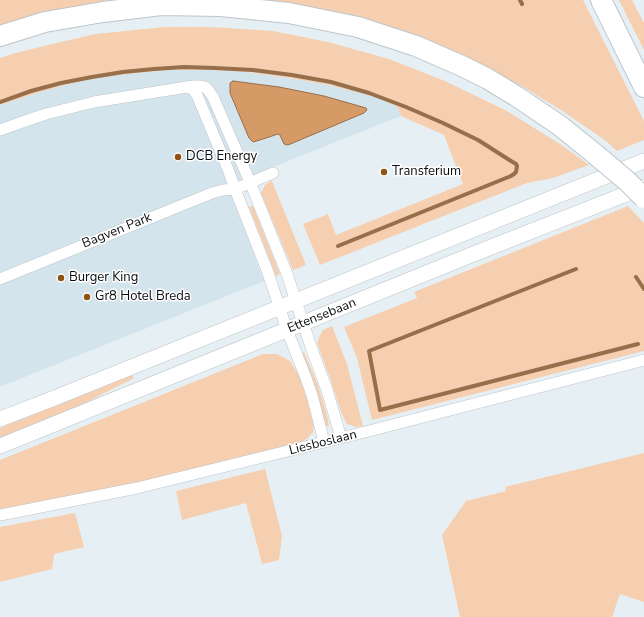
<!DOCTYPE html>
<html>
<head>
<meta charset="utf-8">
<style>
	body { margin:0 }
	canvas { display:block; background:#e6f0f4 }
</style>
</head>
<body>
<canvas width="644" height="617"></canvas>
<script>
const ctx = document.querySelector('canvas').getContext('2d');
ctx.lineJoin = 'round';
function fillPath(path, color) {
  ctx.fillStyle = color;
  ctx.fill(path, 'evenodd');
}
function shape(rows) {
  const path = new Path2D();
  for (const r of rows) {
    path.moveTo(r[0], r[1]);
    for (let i = 2; i < r.length; i += 2) path.lineTo(r[i], r[i + 1]);
  }
  return path;
}
function strokePath(path, color, width, dash) {
  ctx.strokeStyle = color;
  ctx.lineWidth = width;
  ctx.lineCap = dash ? 'butt' : 'round';
  ctx.setLineDash(dash || []);
  ctx.stroke(path);
}
function label(font, color, halo, rows, align = 'center') {
  ctx.font = font + ' "Nunito Sans",sans-serif';
  ctx.lineWidth = 3;
  ctx.setLineDash([]);
  ctx.textBaseline = 'middle';
  ctx.strokeStyle = halo;
  ctx.fillStyle = color;
  for (const [text, x, y, turn = 0] of rows) {
    ctx.save();
    ctx.translate(x, y);
    ctx.rotate((+turn || 0) * Math.PI / 180);
    ctx.textAlign = isNaN(turn) ? turn : align;
    if (halo) ctx.strokeText(text, 0, 0);
    ctx.fillText(text, 0, 0);
    ctx.restore();
  }
}
fillPath(shape([
	[167,70,209,70,249,72,329,85,372,96,397,106,401,116,228,185,264,281,0,387,0,105,37,93,61,86,87,80,127,74]
]), '#d3e4ec');
fillPath(shape([
	[0,0,133,0,87,5,14,21,0,25],
	[259,0,583,0,644,121,644,140,617,151,606,141,564,112,520,85,470,59,434,43,389,27,334,12,277,2],
	[619,0,632,0,644,23,644,50],
	[165,27,212,27,273,31,328,42,389,59,445,81,507,111,560,144,589,165,553,178,527,183,320,265,303,224,328,214,336,235,463,184,444,135,401,116,397,106,372,96,329,85,289,78,249,72,209,70,167,70,127,74,87,80,61,86,37,93,0,105,0,58,19,52,95,34],
	[272,181,306,265,293,270,261,193,265,185,269,182],
	[253,206,280,274,276,276,249,207],
	[628,206,644,223,644,351,372,420,357,358,344,327,417,298,414,292],
	[332,326,347,364,363,426,356,427,347,424,341,412,331,381,317,343,320,335,323,330],
	[304,352,318,385,327,415,329,426,324,426,301,354],
	[263,354,277,354,290,361,299,375,314,422,313,432,308,438,301,442,152,480,0,509,0,460],
	[132,375,134,378,73,409,0,438,0,428],
	[644,453,644,602,620,594,612,617,460,617,442,535,466,501,506,491,505,487],
	[265,469,282,536,279,560,262,564,246,503,182,520,176,491],
	[75,513,84,547,54,554,52,569,0,582,0,527]
]), '#f6cfb0');
const water = shape([
	[233,81,279,87,324,96,366,108,367,110,364,113,288,145,284,144,280,135,278,134,260,140,253,142,249,138,230,93,230,83,233,81]
]);
fillPath(water, '#d69a66');
strokePath(water, '#986f4b', 1);
strokePath(shape([
	[520,0,522,4],
	[0,102,31,91,61,83,92,77,123,72,154,69,184,67,215,68,253,70,292,75,331,82,369,93,406,107,443,123,478,140,511,161,516,164,517,166,516,172,514,174,511,176,338,246],
	[576,269,369,351,380,410,638,344],
	[636,277,644,289]
]), '#986f4b', 4);
const minor = shape([
	[185,87,193,89,197,95,229,172,235,189,267,270,287,330,306,378,312,395,324,442],
	[0,130,28,120,46,114,94,102,193,86,199,86,205,87,208,90,213,97,250,182,287,274,311,347,327,390,341,438],
	[0,279,212,193,223,190,235,189,273,173],
	[0,515,137,488,369,431,644,360]
]);
const secondary = shape([
	[0,419,52,399,644,161],
	[0,446,471,255,644,187]
]);
const motorway = shape([
	[601,0,644,87],
	[0,36,45,22,103,12,161,5,221,6,289,13,358,27,416,46,462,66,488,79,516,96,559,125,595,154]
]);
strokePath(minor, '#bcc5ca', 12);
strokePath(secondary, '#bcc5ca', 16);
strokePath(motorway, '#bcc5ca', 22);
strokePath(minor, '#fff', 11);
strokePath(secondary, '#fff', 15);
strokePath(motorway, '#fff', 20);
const motorwayBridge = shape([
	[595,154,627,181,644,198]
]);
strokePath(motorwayBridge, '#bcc5ca', 22, []);
strokePath(motorwayBridge, '#fff', 20);
for (const [x, y, r, color] of [
	[178,157,4,"#8f5313"],
	[384,172,4,"#8f5313"],
	[61,278,4,"#8f5313"],
	[87,297,4,"#8f5313"]
]) {
  const dot = new Path2D();
  dot.arc(x, y, r, 0, 2 * Math.PI);
  ctx.fillStyle = color;
  ctx.fill(dot);
  strokePath(dot, '#fff', 1.5);
}
label('13px', '#090c0d', '#fff', [
	["DCB Energy",186,157],
	["Transferium",392,172],
	["Burger King",69,278],
	["Gr8 Hotel Breda",95,297]
], 'left');
label('13px', '#090c0d', '#fff', [
	["Bagven Park",117,231,-22],
	["Ettensebaan",322,316,-22],
	["Liesboslaan",323,443,-14]
]);
</script>
</body>
</html>
